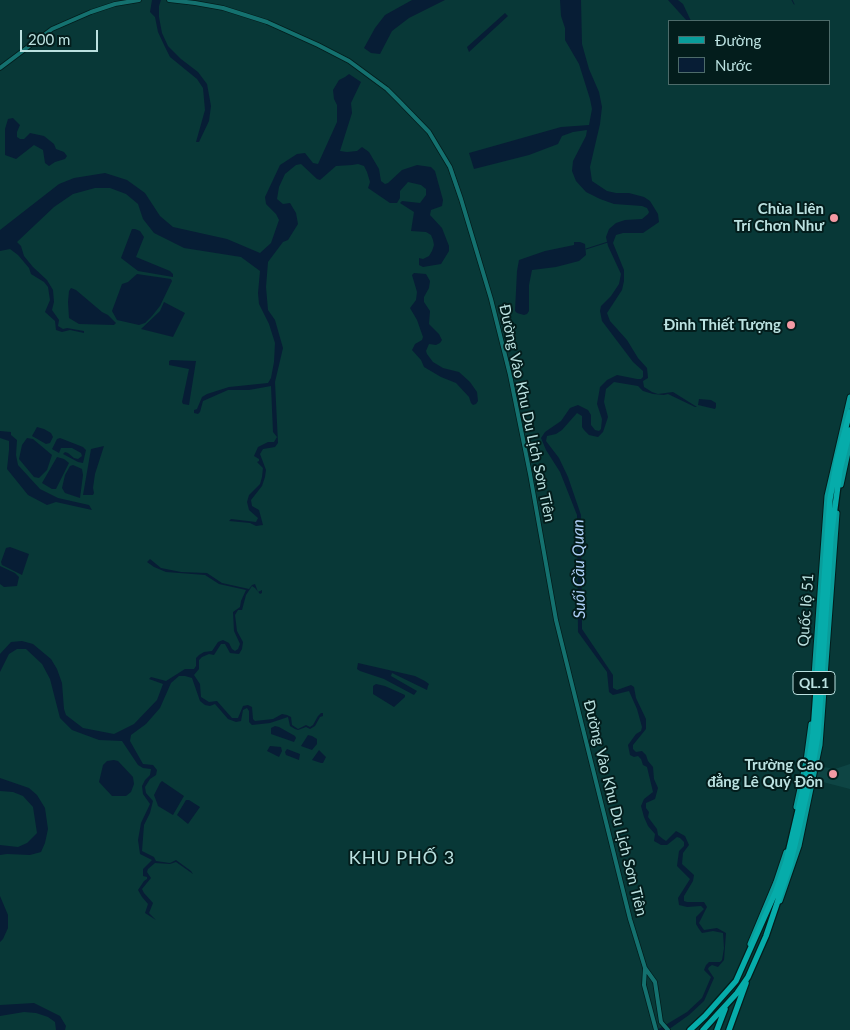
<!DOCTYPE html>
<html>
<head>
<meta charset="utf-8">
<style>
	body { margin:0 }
	#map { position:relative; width:850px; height:1030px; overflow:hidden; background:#083837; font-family:Lato,sans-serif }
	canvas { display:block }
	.legend { position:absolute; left:668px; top:20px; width:162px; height:65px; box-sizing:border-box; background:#031d1c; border:1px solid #4d6b6a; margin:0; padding:6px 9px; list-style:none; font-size:15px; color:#bbe1e0 }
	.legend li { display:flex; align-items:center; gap:10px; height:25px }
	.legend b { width:25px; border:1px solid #4d6b6a }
	.scale { position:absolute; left:20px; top:30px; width:78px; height:22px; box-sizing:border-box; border:2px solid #bbe1e0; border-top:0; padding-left:6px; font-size:15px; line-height:18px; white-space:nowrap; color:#bbe1e0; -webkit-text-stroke:4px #031d1c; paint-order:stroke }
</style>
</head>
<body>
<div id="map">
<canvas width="850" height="1030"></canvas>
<ul class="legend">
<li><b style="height:6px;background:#099d9b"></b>Đường</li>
<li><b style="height:14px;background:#071d35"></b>Nước</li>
</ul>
<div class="scale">200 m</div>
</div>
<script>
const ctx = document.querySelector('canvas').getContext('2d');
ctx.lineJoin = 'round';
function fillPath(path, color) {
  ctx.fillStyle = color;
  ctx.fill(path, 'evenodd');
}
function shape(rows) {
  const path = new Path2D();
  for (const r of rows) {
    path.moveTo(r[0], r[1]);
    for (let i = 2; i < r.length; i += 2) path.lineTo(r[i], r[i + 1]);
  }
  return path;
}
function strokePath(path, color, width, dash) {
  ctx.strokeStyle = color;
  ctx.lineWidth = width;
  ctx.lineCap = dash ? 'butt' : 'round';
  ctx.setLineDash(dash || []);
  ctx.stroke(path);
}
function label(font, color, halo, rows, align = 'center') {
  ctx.font = font + ' Lato,sans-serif';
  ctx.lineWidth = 4;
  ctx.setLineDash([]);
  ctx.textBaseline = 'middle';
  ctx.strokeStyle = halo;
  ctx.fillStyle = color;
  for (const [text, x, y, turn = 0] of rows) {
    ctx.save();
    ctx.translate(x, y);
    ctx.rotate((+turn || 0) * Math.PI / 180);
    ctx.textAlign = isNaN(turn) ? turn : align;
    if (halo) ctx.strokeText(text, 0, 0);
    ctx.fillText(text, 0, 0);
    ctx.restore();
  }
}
fillPath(shape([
	[850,764,850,789,815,780,818,766,835,769]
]), '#0e4544');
fillPath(shape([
	[152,0,161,0,159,6,159,17,162,33,168,46,181,59,198,72,207,84,211,106,209,121,199,142,196,142,205,110,203,88,197,79,170,57,165,47,158,32,155,17,150,12],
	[412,0,445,0,409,18,392,31,380,54,371,53,364,48,375,28,385,15],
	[560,0,581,0,582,44,589,69,599,92,602,107,600,124,590,167,592,181,607,191,616,193,629,193,644,197,650,201,658,214,659,222,643,233,623,233,616,235,613,243,624,270,624,281,622,290,607,313,610,321,627,340,638,358,647,368,648,378,643,381,644,387,652,392,658,394,673,392,697,407,695,407,668,394,664,395,653,394,643,391,638,386,614,382,606,389,604,402,608,417,603,432,598,437,589,435,584,430,582,427,582,416,577,413,562,430,556,434,547,436,546,441,559,458,568,477,581,515,582,629,613,675,613,688,617,690,631,685,634,687,636,698,646,719,646,729,633,745,633,749,636,752,642,751,646,755,648,761,653,767,654,779,658,788,655,799,646,803,646,808,649,812,648,817,657,829,658,835,663,839,666,841,676,831,685,836,689,845,683,853,682,864,694,875,693,881,684,896,684,901,687,902,704,902,707,907,699,923,704,930,717,928,726,933,724,960,718,967,712,965,709,967,708,969,714,978,704,1001,689,1015,668,1030,657,1030,687,1012,702,998,711,977,704,970,706,965,709,962,720,962,722,960,724,948,723,933,713,931,702,933,699,929,696,924,696,917,704,909,701,906,687,907,679,905,678,898,690,879,677,866,679,851,684,846,684,842,680,838,677,837,667,845,661,845,654,841,655,834,648,826,644,817,641,806,644,799,653,792,647,767,643,765,641,759,638,756,634,757,630,755,628,745,636,734,641,731,642,727,637,709,629,691,613,695,609,692,607,672,578,632,577,515,560,472,546,450,541,438,545,432,561,421,570,408,578,405,588,410,591,415,591,425,595,430,599,431,601,429,602,419,597,404,600,387,607,380,617,375,637,379,641,379,643,377,643,371,633,362,602,321,600,311,601,306,611,296,619,284,621,274,608,246,606,237,609,229,616,223,625,220,642,219,648,214,649,212,647,208,642,206,614,204,600,199,586,192,576,181,572,171,573,161,586,136,587,130,573,132,562,136,558,144,529,155,474,169,469,153,561,127,589,125,592,109,590,99,579,64,565,40,565,28,561,16],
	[668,0,678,0,683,4,691,21,687,21],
	[505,13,508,16,469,52,467,47],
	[349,74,361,82,351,103,352,113,340,151,347,152,357,151,362,147,369,152,379,169,381,181,385,184,388,183,402,170,417,165,431,167,435,171,443,200,442,206,431,210,430,215,442,228,449,246,449,251,441,264,423,267,419,265,419,258,423,259,429,256,432,251,434,245,433,240,431,235,426,232,411,231,414,212,400,203,402,201,420,203,426,195,426,189,421,185,408,182,400,191,400,198,397,203,390,203,368,188,370,182,367,172,364,166,358,164,352,165,336,166,320,180,317,179,301,164,296,165,285,174,279,187,277,199,283,204,290,203,296,213,298,224,288,240,283,242,268,262,266,287,268,310,275,320,283,348,275,382,278,443,275,447,263,449,260,454,266,470,265,477,262,486,251,500,252,506,259,510,263,525,256,526,250,523,229,521,231,519,256,522,258,518,249,510,247,502,249,495,260,484,262,477,263,468,257,462,259,461,259,459,254,456,258,447,268,442,274,442,277,437,273,432,271,386,249,390,228,390,203,401,200,412,198,414,194,413,194,410,197,409,202,397,207,394,229,387,268,383,271,378,274,362,275,343,269,324,259,304,258,293,260,271,241,257,184,248,154,233,143,219,138,204,126,194,110,188,95,188,73,194,54,207,17,242,21,246,24,256,33,267,47,280,53,290,54,302,52,310,59,320,58,326,63,329,67,328,84,331,84,333,70,330,62,332,56,330,55,321,45,312,50,300,48,287,44,282,31,274,29,268,18,255,10,249,0,251,0,230,59,184,74,178,105,173,127,180,145,193,160,216,173,227,227,239,260,253,271,243,279,220,276,214,266,204,265,197,280,165,297,154,305,153,313,163,318,164,337,122,337,105,334,99,333,90,339,80,345,77],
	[13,118,20,125,17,132,17,137,20,139,24,139,30,133,44,136,54,144,56,149,64,152,67,156,65,159,55,162,49,166,45,163,43,150,34,145,16,159,5,155,5,129,8,119],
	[132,229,135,229,140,231,144,237,136,257,170,271,173,274,173,277,138,271,121,258],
	[574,242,580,242,585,244,586,255,579,261,556,267,532,270,529,285,529,311,527,314,524,315,517,313,515,311,517,271,519,260,545,251,574,245],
	[414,273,426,274,430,281,429,288,424,297,424,302,430,311,429,324,439,334,442,340,440,343,436,345,429,344,426,351,427,354,433,362,443,368,459,372,470,382,477,392,478,401,476,404,473,405,471,403,469,397,456,383,441,377,424,367,421,360,412,350,415,344,422,340,423,337,417,320,410,308,416,300,417,292,412,275],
	[137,274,171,279,172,281,160,306,152,316,145,323,139,325,117,320,112,311,122,284,128,282],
	[71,288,76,290,102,312,108,315,116,323,114,325,79,324,69,318,68,302,69,291],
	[164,302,185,313,173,337,141,329,160,311],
	[171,360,196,361,189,405,183,404,182,402,189,369,169,365,169,361],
	[699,399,711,400,716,403,716,407,715,409,698,405],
	[37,427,44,429,51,433,53,437,50,443,46,444,32,436],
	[0,431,11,432,11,435,17,440,16,455,18,465,40,489,58,498,89,505,92,510,56,502,47,505,28,495,7,469,9,450,9,441,0,438],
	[27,438,33,439,52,455,47,470,39,478,34,477,19,459,22,445],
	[60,438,83,447,86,450,83,463,78,462,63,454,65,452,68,453,74,458,78,459,82,456,81,453,72,448,61,448,59,453,52,449,57,439],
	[104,446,95,474,93,488,94,493,93,495,83,495,91,449],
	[57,457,64,459,69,463,56,489,52,489,42,483],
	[73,465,82,469,83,475,80,498,65,493,62,488,65,475,70,466],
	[10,547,29,554,22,575,2,565,1,562,6,548],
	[150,559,161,568,181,572,207,573,222,583,249,589,252,585,255,584,258,592,262,590,262,593,260,594,255,588,252,586,246,595,242,610,238,610,235,615,237,631,243,642,242,649,239,654,230,653,225,644,221,644,214,655,209,654,202,657,199,660,199,669,194,675,200,684,201,697,209,702,217,701,232,718,238,718,243,706,248,705,252,707,253,719,255,721,273,719,282,714,287,715,291,717,292,725,298,729,306,725,310,727,313,725,318,716,321,713,323,713,323,716,320,717,315,726,310,729,306,727,298,730,295,729,290,726,288,717,270,723,252,725,249,722,249,711,247,708,243,710,241,721,236,722,228,719,215,704,210,706,205,705,200,701,192,678,185,676,179,676,171,683,160,708,146,724,131,735,130,741,143,764,153,765,157,770,156,775,150,779,145,787,146,793,153,801,150,813,144,825,142,851,154,857,156,861,170,863,176,860,191,871,193,874,176,862,170,864,155,863,148,869,147,872,151,878,142,889,144,893,153,903,149,913,156,920,145,913,148,904,142,897,138,890,144,881,147,879,147,877,143,876,143,869,152,860,140,854,138,840,141,823,150,804,143,794,142,786,145,780,150,775,151,769,143,768,138,765,122,741,99,740,72,730,60,718,50,679,42,664,26,649,17,649,9,654,0,672,0,654,11,642,22,641,33,644,51,659,57,669,62,683,64,709,66,715,83,728,114,734,134,724,157,700,163,684,149,679,151,677,166,681,185,669,194,669,196,666,196,658,199,655,204,652,212,651,218,642,223,640,229,643,232,649,235,651,238,649,240,644,234,631,233,612,240,607,241,601,246,590,219,584,205,575,166,572,154,567,147,562],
	[0,566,15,573,19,577,17,586,4,587,0,584],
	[358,663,415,676,425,681,429,684,428,686,427,690,392,673,391,676,417,691,414,695,384,679,360,671,357,669],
	[376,684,385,686,405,695,405,697,394,707,373,694,373,686],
	[275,726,279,727,295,736,296,738,294,742,271,734,271,728],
	[308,735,312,736,317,739,317,744,312,750,301,746],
	[270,746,281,747,282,751,279,757,267,751],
	[287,749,300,754,299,760,286,755,285,752],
	[319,750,326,757,323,763,321,763,312,760],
	[114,760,118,761,133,777,134,784,131,792,126,796,112,796,99,782,103,765,107,761],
	[0,778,29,788,37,795,45,808,48,829,45,843,41,852,30,855,7,854,0,855,0,845,18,847,27,843,37,833,33,807,23,796,13,792,0,791],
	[162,781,184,796,173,815,158,806,157,803,154,795,160,783],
	[186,800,189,800,200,807,188,824,177,815],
	[0,896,8,915,8,928,3,939,0,942],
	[34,1003,60,1016,66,1026,65,1030,56,1030,55,1022,48,1017,36,1013,24,1012,0,1016,0,1005]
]), '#071d35');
strokePath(shape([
	[792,0,794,4],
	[586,249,608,242]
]), '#071d35', 1);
const tertiary = shape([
	[169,0,195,3,223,8,267,22,318,45,349,61,387,89,399,101,429,132,450,167,461,199,491,299,510,375,530,474,556,620,630,919,645,968,655,982,661,1022,668,1030],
	[0,68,52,29,91,12,115,4,139,0],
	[645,968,644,985,656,1030]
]);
const primary = shape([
	[841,485,850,443],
	[814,676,827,496,850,397],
	[796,807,806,761,811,724],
	[780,901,799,846,820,745,837,513],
	[750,944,776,882,786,852]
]);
const trunk = shape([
	[690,1030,705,1016,736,981,776,891,786,862,808,768,813,734,830,499,837,460,850,412],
	[703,1030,737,993,748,977,766,936,790,865,798,832,812,770,818,735,831,537,840,470,850,430],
	[717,1030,725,1009],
	[729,1030,746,983]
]);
strokePath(tertiary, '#031d1c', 5.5);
strokePath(primary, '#031d1c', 7);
strokePath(trunk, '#031d1c', 8);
strokePath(tertiary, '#14716f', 4);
strokePath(primary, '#099d9b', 5);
strokePath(trunk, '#06acaa', 5.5);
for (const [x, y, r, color] of [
	[834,218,5,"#f49aa4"],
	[791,325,5,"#f49aa4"],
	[833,774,5,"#f49aa4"]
]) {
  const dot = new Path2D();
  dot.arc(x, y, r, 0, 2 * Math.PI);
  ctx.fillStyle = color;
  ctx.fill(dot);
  strokePath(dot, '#031d1c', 2);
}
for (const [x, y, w] of [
	[814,683,42]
]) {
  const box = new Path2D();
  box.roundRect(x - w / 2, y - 11.5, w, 23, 4);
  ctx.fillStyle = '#031d1c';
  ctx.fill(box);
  strokePath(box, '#bbe1e0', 1);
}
label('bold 14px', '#bbe1e0', null, [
	["QL.1",814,683]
]);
label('bold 15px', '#bbe1e0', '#031d1c', [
	["Chùa Liên",824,209],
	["Trí Chơn Như",824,226],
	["Đình Thiết Tượng",781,325],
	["Trường Cao",823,765],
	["đẳng Lê Quý Đôn",823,782]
], 'right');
label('15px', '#bbe1e0', '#031d1c', [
	["Đường Vào Khu Du Lịch Sơn Tiên",527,413,78],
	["Quốc lộ 51",806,610,-86],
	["Đường Vào Khu Du Lịch Sơn Tiên",615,808,76]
]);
label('italic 16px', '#afd0f8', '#031d1c', [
	["Suối Cầu Quan",579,569,-91]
]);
ctx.letterSpacing = '1px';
label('18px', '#bbe1e0', '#031d1c', [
	["KHU PHỐ 3",402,858]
]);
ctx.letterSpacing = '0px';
</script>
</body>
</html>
